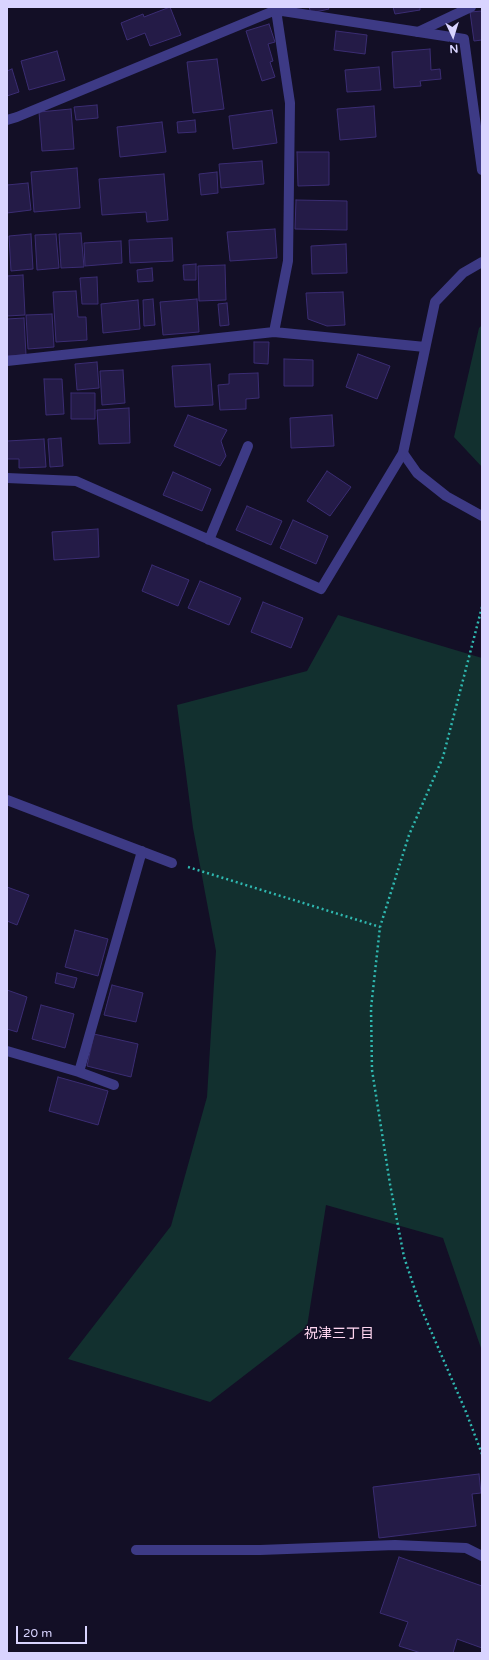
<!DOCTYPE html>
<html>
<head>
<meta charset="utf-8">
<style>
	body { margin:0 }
	#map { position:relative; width:489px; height:1660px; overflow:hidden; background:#130f26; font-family:"Varela Round",sans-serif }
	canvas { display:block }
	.frame { position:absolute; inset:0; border:8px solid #d9d4ff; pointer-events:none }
	.north { position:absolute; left:433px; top:16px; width:40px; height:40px; -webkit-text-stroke:3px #130f26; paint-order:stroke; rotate:176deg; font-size:11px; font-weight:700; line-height:16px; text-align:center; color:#d9d4ff }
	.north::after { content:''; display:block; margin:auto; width:14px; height:18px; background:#d9d4ff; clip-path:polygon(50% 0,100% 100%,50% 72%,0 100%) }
	.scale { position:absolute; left:16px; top:1626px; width:71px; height:18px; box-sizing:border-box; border:2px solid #d9d4ff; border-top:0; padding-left:5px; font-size:12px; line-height:14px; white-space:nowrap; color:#d9d4ff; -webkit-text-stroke:3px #130f26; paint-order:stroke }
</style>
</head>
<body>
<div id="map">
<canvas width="489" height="1660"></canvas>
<div class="frame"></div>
<div class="north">N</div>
<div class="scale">20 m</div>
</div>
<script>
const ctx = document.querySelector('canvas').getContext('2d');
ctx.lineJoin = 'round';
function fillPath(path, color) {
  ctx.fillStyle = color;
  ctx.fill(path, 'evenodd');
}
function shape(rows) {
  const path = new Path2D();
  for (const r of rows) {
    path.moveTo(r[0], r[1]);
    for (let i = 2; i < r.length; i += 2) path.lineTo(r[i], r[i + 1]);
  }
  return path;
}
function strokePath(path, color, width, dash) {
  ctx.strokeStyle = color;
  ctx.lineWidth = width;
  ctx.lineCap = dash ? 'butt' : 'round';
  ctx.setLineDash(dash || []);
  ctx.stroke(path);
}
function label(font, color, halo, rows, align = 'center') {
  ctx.font = font + ' "Varela Round","Noto Sans JP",sans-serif';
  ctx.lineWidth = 3;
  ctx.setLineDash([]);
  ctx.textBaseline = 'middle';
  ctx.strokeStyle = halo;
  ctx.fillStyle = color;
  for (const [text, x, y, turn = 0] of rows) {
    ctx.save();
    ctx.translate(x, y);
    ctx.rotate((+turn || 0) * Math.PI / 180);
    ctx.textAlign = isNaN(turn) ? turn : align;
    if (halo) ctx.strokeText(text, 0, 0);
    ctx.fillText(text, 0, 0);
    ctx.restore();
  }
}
fillPath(shape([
	[482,325,482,467,454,437,479,328],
	[338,615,482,658,482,1351,443,1238,326,1205,307,1327,210,1402,68,1359,171,1226,207,1097,216,951,193,828,177,705,307,671]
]), '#12302f');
const building = shape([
	[170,7,181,35,150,46,145,33,127,40,121,23,143,14,144,17,170,7],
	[309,7,328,7,329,9,311,13,309,7],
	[393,7,420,7,420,10,395,14,393,7],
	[482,11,482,40,474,41,470,12,482,11],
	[269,24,275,42,268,44,273,61,270,62,275,77,262,81,246,31,269,24],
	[336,31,367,35,365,54,334,50,336,31],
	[430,49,431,70,440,69,441,79,420,81,421,86,394,88,392,52,430,49],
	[57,51,65,80,29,90,21,61,57,51],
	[217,59,224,109,193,113,187,62,217,59],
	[379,67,381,90,347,92,345,70,379,67],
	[12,69,19,92,7,96,7,71,12,69],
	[97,105,98,118,76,120,74,107,97,105],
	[374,106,376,137,340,140,337,109,374,106],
	[71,109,74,149,42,151,39,112,71,109],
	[272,110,277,143,233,149,229,116,272,110],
	[195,120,196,132,178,133,177,122,195,120],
	[162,122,166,152,120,157,117,127,162,122],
	[297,152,329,152,329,185,298,186,297,152],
	[262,161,264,184,221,188,219,164,262,161],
	[77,168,80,208,34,212,31,172,77,168],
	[217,172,218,193,201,195,199,174,217,172],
	[164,174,168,220,147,222,146,212,102,215,99,179,164,174],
	[28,183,31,210,7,213,7,185,28,183],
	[296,200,347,201,347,230,295,229,296,200],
	[275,229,277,258,230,261,227,232,275,229],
	[81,233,84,267,61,268,59,234,81,233],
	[31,234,33,269,11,271,9,236,31,234],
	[56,234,59,268,37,270,35,235,56,234],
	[172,238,173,261,130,263,129,240,172,238],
	[121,241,122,263,85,266,84,243,121,241],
	[346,244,347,273,312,274,311,246,346,244],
	[196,264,196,280,184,280,183,265,196,264],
	[225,265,226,300,199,301,198,266,225,265],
	[152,268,153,281,138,282,137,270,152,268],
	[23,275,25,315,7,316,7,276,23,275],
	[97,277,98,304,82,304,80,278,97,277],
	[76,291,78,317,86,317,87,340,56,342,53,292,76,291],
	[343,292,345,325,327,326,308,319,306,293,343,292],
	[153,299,155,325,144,326,143,300,153,299],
	[197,299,199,332,163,335,160,302,197,299],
	[138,300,140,329,103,333,101,304,138,300],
	[227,303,229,325,220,326,218,304,227,303],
	[52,314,54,347,28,349,26,315,52,314],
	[24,318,26,355,7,356,7,319,24,318],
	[254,342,269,342,268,364,254,363,254,342],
	[358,354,390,366,377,399,346,387,358,354],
	[284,359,313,360,313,386,284,386,284,359],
	[97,362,99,388,77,390,75,364,97,362],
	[210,364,213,405,175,407,172,366,210,364],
	[123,370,125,403,102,405,100,371,123,370],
	[258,373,259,398,246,399,246,409,220,410,218,385,229,384,229,374,258,373],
	[44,379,62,379,64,414,46,415,44,379],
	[71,393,95,393,95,419,71,419,71,393],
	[129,408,130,443,99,444,97,410,129,408],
	[188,415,227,430,221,441,226,456,220,466,174,446,188,415],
	[332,415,334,446,291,448,290,418,332,415],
	[61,438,63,466,50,467,48,439,61,438],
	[44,439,46,467,19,468,19,459,7,459,7,441,44,439],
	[327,471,351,487,330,516,307,501,327,471],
	[173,472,211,489,202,511,163,495,173,472],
	[247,506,282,521,271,545,236,530,247,506],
	[293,520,328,536,316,564,280,548,293,520],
	[98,529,99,557,54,560,52,532,98,529],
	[152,565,189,580,178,606,142,591,152,565],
	[200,581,241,598,229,625,188,608,200,581],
	[263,602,303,618,291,648,251,632,263,602],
	[7,887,29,895,17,925,7,921,7,887],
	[75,930,108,939,98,976,65,967,75,930],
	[57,973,77,978,74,988,55,983,57,973],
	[112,985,143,993,136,1022,104,1015,112,985],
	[7,990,27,997,17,1032,7,1029,7,990],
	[41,1005,74,1014,65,1048,32,1039,41,1005],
	[94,1034,138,1044,131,1077,87,1066,94,1034],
	[58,1077,108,1091,98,1125,49,1111,58,1077],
	[479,1474,481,1493,472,1494,476,1526,379,1538,373,1487,479,1474],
	[399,1557,482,1586,482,1648,457,1639,453,1653,421,1653,399,1646,408,1622,380,1613,399,1557]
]);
fillPath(building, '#241b47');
strokePath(building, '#3b2d73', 1);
strokePath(shape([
	[482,607,443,757,409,835,380,927,371,1008,372,1070,390,1184,404,1257,421,1308,466,1412,482,1454],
	[188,867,380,927]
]), '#2fb8b0', 2.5, [2, 3]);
strokePath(shape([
	[418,32,471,7],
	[403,453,417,473,446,496,482,516]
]), '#3d3a85', 10);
strokePath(shape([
	[7,120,17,117,276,10,464,39,482,170],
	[274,332,288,261,290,103,276,10],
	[7,361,274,332,425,347],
	[7,478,76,481,321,589,403,453,435,302,463,273,482,262],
	[209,540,248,446],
	[7,800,172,863],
	[7,1051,79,1072,114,1085],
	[79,1072,142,851],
	[136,1550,260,1550,395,1545,466,1548,482,1556]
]), '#3d3a85', 10);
label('14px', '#ffd6f0', '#130f26', [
	["祝津三丁目",339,1334]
]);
</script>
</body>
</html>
